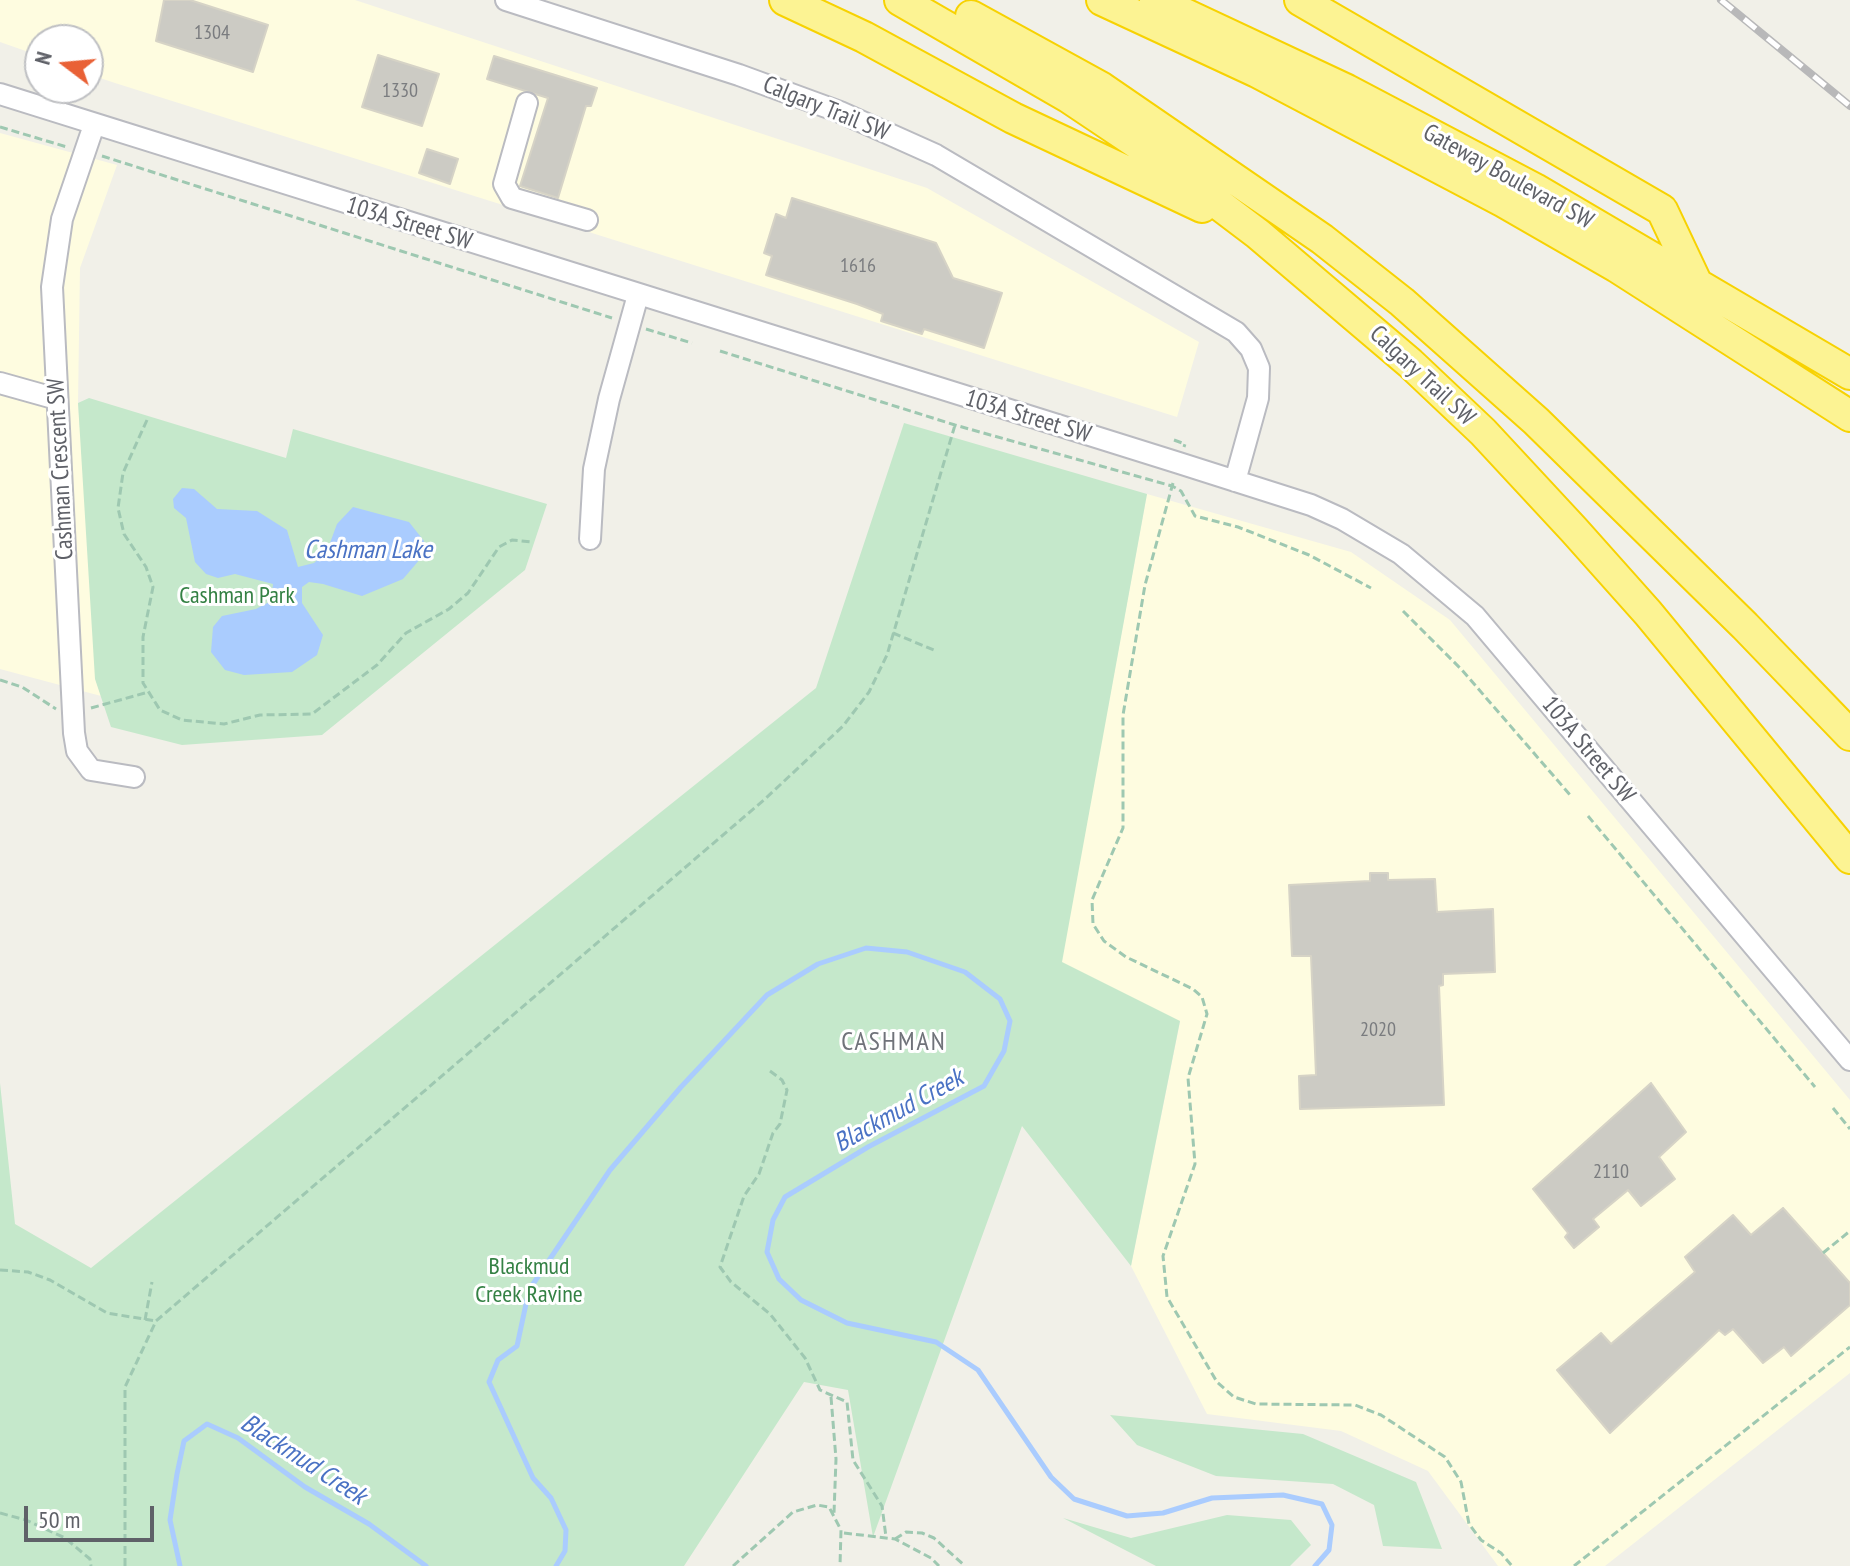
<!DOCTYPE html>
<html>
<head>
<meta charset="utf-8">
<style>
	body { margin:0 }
	#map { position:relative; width:1850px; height:1566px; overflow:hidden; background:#f1f0e8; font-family:"PT Sans Narrow",sans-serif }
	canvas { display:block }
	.north { position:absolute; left:24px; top:24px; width:80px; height:80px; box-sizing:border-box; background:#fff; border:2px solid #bfc0c3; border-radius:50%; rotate:286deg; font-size:22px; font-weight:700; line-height:32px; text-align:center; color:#5f6168 }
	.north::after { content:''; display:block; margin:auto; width:28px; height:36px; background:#e96136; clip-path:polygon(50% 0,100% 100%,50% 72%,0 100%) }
	.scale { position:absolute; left:24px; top:1506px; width:130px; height:36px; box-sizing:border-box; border:4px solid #5f6168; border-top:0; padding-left:10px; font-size:24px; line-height:28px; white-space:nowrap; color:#5f6168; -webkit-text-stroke:6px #fff; paint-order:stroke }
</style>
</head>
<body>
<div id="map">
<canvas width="1850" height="1566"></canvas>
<div class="north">N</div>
<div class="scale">50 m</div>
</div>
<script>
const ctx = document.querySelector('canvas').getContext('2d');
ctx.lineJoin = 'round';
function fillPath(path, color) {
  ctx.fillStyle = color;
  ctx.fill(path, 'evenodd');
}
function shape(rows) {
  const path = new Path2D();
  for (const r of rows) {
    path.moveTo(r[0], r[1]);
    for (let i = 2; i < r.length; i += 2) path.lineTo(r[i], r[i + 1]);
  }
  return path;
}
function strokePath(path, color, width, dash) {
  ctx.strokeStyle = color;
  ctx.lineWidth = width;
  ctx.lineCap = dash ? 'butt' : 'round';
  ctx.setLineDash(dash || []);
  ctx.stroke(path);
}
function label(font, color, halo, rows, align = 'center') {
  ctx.font = font + ' "PT Sans Narrow",sans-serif';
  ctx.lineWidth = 6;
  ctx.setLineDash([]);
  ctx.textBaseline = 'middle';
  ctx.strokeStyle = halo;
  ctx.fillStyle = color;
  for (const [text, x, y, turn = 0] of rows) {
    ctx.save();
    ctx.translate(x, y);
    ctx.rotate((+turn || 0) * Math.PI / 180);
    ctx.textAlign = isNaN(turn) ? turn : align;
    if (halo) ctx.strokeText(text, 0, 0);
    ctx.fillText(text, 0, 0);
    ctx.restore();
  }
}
fillPath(shape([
	[0,0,355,0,927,188,1199,342,1177,417,115,83,88,74,88,40,40,40,40,56,0,42],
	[0,133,117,165,80,268,78,403,101,696,0,669],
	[1147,494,1351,552,1450,620,1850,1100,1850,1373,1605,1566,1498,1566,1428,1471,1341,1431,1207,1414,1131,1266,1180,1022,1061,962]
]), '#fefce0');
fillPath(shape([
	[89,398,286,458,293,429,547,504,525,570,322,735,182,745,111,727,95,679,78,403],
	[904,423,1147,494,1062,962,1180,1021,1131,1266,1022,1126,873,1537,848,1390,804,1382,684,1566,0,1566,0,1083,15,1224,91,1268,816,688],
	[1110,1415,1303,1434,1416,1482,1442,1549,1383,1546,1374,1505,1333,1484,1216,1476,1137,1445],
	[1227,1515,1291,1520,1311,1545,1290,1566,1156,1566,1063,1518,1131,1538]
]), '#c5e8cb');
fillPath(shape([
	[182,488,194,489,217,509,257,511,287,530,298,567,314,563,327,551,337,524,353,507,409,522,424,541,421,558,403,579,362,596,323,584,309,582,302,587,302,603,323,635,317,655,292,672,244,675,225,670,211,652,213,627,222,616,256,609,271,601,273,584,235,574,218,578,206,574,195,562,186,518,174,508,173,499]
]), '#aaccfe');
strokePath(shape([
	[180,1566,170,1520,177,1474,184,1441,207,1424,238,1438,305,1487,369,1524,426,1566],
	[556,1566,565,1551,566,1530,551,1498,533,1478,489,1382,498,1360,517,1346,529,1290,610,1170,681,1087,767,995,818,964,866,948,907,952,965,972,1000,999,1010,1021,1004,1051,984,1086,868,1147,785,1197,773,1220,767,1252,779,1279,801,1300,847,1323,936,1342,978,1370,1051,1477,1074,1499,1127,1516,1163,1513,1212,1498,1283,1495,1322,1504,1332,1525,1329,1550,1315,1566]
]), '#aaccfe', 5);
const building = shape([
	[164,0,190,0,268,25,253,72,156,41,164,0],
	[378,55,439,74,422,126,362,107,378,55],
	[494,56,597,88,591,106,586,106,558,198,520,186,548,98,487,79,494,56],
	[427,149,458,159,450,184,419,173,427,149],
	[792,198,936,243,953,278,1002,293,984,348,924,329,922,334,881,321,883,314,857,304,766,275,772,256,764,253,776,214,786,218,792,198],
	[1370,873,1388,873,1388,880,1435,879,1437,912,1493,909,1495,972,1443,974,1443,985,1439,986,1444,1105,1300,1109,1299,1076,1316,1075,1311,956,1292,956,1289,885,1370,881,1370,873],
	[1651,1083,1686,1132,1659,1157,1675,1179,1641,1206,1628,1190,1593,1219,1599,1227,1574,1248,1565,1237,1568,1233,1533,1189,1651,1083],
	[1783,1208,1850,1283,1850,1305,1791,1356,1784,1347,1763,1363,1733,1329,1725,1335,1719,1330,1610,1433,1557,1370,1601,1333,1611,1344,1695,1272,1685,1257,1733,1215,1751,1235,1783,1208]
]);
fillPath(building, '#cccbc4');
strokePath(building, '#d6d3c6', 2);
const minor = shape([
	[506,0,739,75,840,112,936,155,1236,332,1251,349,1259,368,1258,398,1235,481],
	[0,94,1179,463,1311,505,1342,519,1401,554,1475,616,1850,1060],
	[527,103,504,184,512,198,587,220],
	[94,125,62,219,52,287,74,733,77,751,91,770,134,777],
	[0,383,57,399],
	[590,539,594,469,609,399,638,295]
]);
const highway = shape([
	[785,0,864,37,1013,118,1202,207],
	[900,0,1068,97,1147,150,1258,234,1410,363,1483,432,1574,530,1648,613,1850,858],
	[1102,0,1257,72,1504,202,1617,267,1850,416],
	[1155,0,1347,90,1535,189,1850,374],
	[1300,0,1662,210,1696,282],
	[971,16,1102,88,1322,239,1402,302,1536,421,1745,626,1850,735]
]);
strokePath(minor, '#babbc1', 24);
strokePath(highway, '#f7d202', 34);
strokePath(shape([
	[0,127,67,147],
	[102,156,612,318],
	[646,329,692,343],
	[720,351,955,425,1172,486,1181,491,1195,516,1238,527,1309,555,1371,588],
	[147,420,123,473,118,508,124,534,146,567,153,587,143,637,143,683,160,710,182,720,224,724,260,715,312,714,377,665,406,633,449,609,468,593,499,547,512,540,531,542],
	[1174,440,1185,444,1184,447],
	[1173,483,1145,585,1123,715,1123,828,1092,900,1093,924,1104,941,1126,957,1193,989,1202,997,1207,1014,1188,1078,1195,1164,1163,1256,1167,1297,1217,1382,1234,1397,1256,1404,1355,1405,1381,1415,1445,1457,1461,1482,1469,1524,1481,1540,1501,1553,1512,1566],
	[1403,611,1462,670,1571,796],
	[893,633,936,651],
	[0,680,22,687,56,709],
	[91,708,145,693],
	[1588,816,1815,1087],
	[770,1071,782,1080,787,1090,780,1124,773,1133,759,1174,744,1196,720,1267,731,1282,770,1314,805,1358,820,1390,847,1402,853,1460,882,1506,886,1537],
	[1833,1108,1850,1129],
	[1823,1253,1850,1231],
	[0,1270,28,1272,50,1280,107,1313,156,1321],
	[145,1320,152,1282],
	[831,1397,836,1459,834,1513],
	[0,1513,26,1520,65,1538,90,1559,91,1566],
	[844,1533,895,1539,931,1558,939,1566],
	[895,1539,906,1532,922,1533,934,1538,965,1566],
	[125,1566,125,1387,156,1321,765,799,843,726,869,692,887,655,955,425],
	[733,1566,793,1512,817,1505,829,1507,841,1530,840,1566],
	[1574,1566,1850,1347]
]), '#9ec8b1', 3, [8, 4]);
strokePath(minor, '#fff', 20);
strokePath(highway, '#fcf393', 30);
const rail = shape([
	[1721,0,1850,106]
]);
strokePath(rail, '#b8b8b9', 8);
strokePath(rail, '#fff', 5, [15]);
label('20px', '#7a7c7f', null, [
	["1304",212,33],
	["1330",400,91],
	["1616",858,266],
	["2020",1378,1030],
	["2110",1611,1172]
]);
label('24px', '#5f6168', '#fff', [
	["Calgary Trail SW",826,109,22],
	["Gateway Boulevard SW",1508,177,29],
	["103A Street SW",409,224,17],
	["Calgary Trail SW",1422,376,43],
	["103A Street SW",1028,417,17],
	["Cashman Crescent SW",61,469,-93],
	["103A Street SW",1588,750,50]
]);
label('24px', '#348144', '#fff', [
	["Cashman Park",237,596],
	["Blackmud",529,1267],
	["Creek Ravine",529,1295]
]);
label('italic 26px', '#4a72c4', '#fff', [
	["Cashman Lake",368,551],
	["Blackmud Creek",899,1111,-29],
	["Blackmud Creek",303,1460,33]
]);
ctx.letterSpacing = '2px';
label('26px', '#70737a', '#fff', [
	["CASHMAN",894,1043]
]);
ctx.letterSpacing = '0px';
</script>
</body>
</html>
